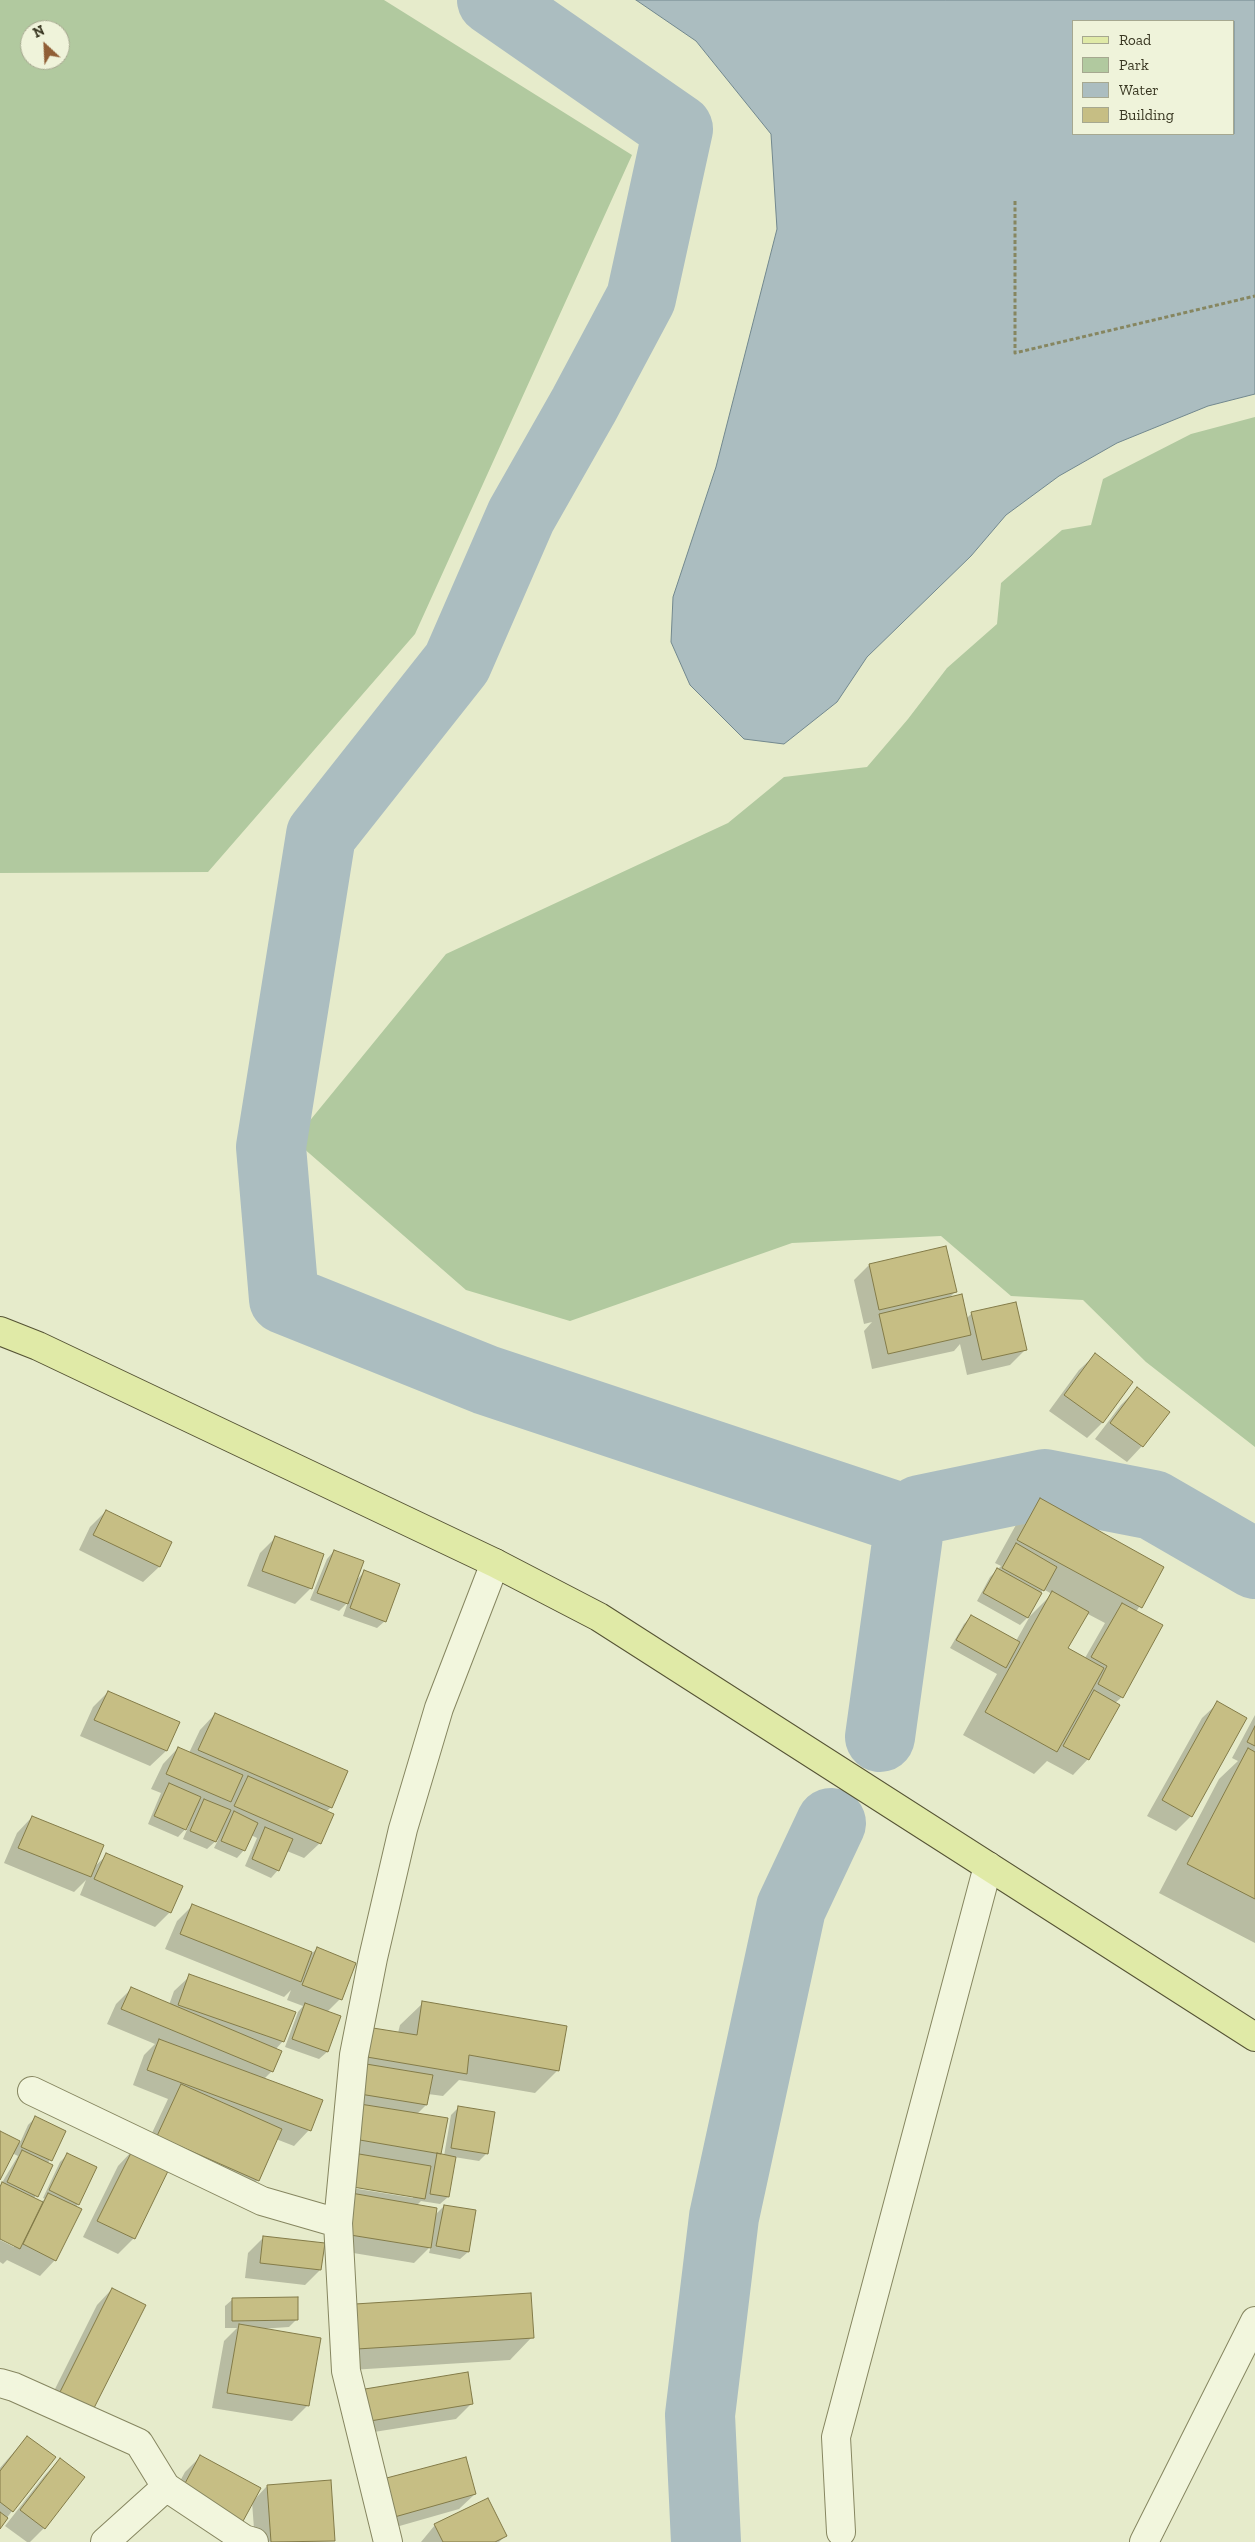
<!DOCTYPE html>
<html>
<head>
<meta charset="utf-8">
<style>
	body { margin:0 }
	#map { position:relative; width:1255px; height:2542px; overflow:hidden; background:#e6ebcb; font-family:"Zilla Slab",serif }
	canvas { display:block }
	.legend { position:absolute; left:1072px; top:20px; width:162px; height:115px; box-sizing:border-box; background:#eff3da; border:1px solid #a6a890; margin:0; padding:6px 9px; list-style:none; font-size:15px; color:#393722 }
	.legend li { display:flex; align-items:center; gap:10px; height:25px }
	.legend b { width:25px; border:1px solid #a6a890 }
	.north { position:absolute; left:20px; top:20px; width:50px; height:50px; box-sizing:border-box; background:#eff3da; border:1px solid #a6a890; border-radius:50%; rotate:335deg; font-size:14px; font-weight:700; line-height:20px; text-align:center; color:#393722 }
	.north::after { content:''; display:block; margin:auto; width:18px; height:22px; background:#905f36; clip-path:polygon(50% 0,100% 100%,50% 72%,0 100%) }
</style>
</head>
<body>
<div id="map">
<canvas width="1255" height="2542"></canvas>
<ul class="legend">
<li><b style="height:6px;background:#e0eaa7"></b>Road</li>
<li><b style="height:14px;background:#b1c99f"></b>Park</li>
<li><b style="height:14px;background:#abbdc0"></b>Water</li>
<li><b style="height:14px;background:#c6be84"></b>Building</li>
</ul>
<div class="north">N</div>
</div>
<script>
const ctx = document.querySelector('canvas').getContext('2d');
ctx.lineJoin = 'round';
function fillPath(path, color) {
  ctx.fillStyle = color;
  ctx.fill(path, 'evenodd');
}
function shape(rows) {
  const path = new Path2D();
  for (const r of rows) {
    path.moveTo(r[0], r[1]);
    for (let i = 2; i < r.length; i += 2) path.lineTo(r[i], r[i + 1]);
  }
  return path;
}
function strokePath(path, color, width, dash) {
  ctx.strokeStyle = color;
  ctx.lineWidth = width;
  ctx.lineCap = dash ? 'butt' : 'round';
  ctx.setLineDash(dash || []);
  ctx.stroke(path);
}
fillPath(shape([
	[0,0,384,0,632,155,415,634,208,872,0,873],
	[30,30,60,30,60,60,30,60],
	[1255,417,1255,1447,1146,1362,1083,1300,1011,1296,941,1236,792,1243,570,1321,466,1290,294,1140,446,954,728,823,784,777,867,767,908,719,947,668,997,624,1001,583,1062,530,1091,525,1103,479,1191,434]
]), '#b1c99f');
const water = shape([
	[636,0,1255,0,1255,394,1208,406,1117,443,1059,476,1006,515,971,556,867,657,837,702,784,744,744,739,690,685,671,642,673,597,716,467,777,229,771,134,696,41,636,0],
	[1074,21,1234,21,1234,134,1074,134,1074,21]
]);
fillPath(water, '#abbdc0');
strokePath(water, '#72888e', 1);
fillPath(shape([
	[869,1265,955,1292,948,1299,966,1319,972,1313,1026,1349,1010,1365,967,1375,960,1344,954,1351,872,1369,864,1331,872,1322,864,1324,854,1280],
	[1095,1355,1132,1382,1102,1423,1087,1438,1049,1411,1079,1370],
	[1137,1389,1168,1412,1142,1446,1127,1462,1095,1439,1121,1405],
	[1040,1500,1163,1568,1136,1612,1122,1697,1115,1703,1119,1705,1088,1759,1073,1775,1047,1761,1034,1774,963,1735,997,1674,950,1648,964,1624,971,1617,1016,1641,1030,1616,1052,1594,1043,1589,1028,1617,1020,1625,977,1601,990,1577,1001,1566,995,1563,1017,1523],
	[1086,1613,1105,1623,1085,1658,1067,1648],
	[106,1511,171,1543,159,1567,143,1582,79,1550,90,1527],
	[275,1538,311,1588,295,1604,247,1586,260,1553],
	[334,1551,355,1582,364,1572,385,1621,377,1628,343,1616,348,1602,339,1611,310,1600,327,1559],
	[108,1692,178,1723,166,1751,150,1766,80,1736,93,1707],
	[1218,1703,1191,1816,1176,1831,1147,1816,1202,1718],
	[215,1714,331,1807,326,1812,320,1843,304,1858,287,1851,278,1870,271,1878,245,1866,257,1838,251,1835,244,1850,237,1858,214,1848,219,1838,207,1849,183,1839,189,1825,178,1837,148,1824,161,1793,151,1789,163,1764,178,1748,189,1753,200,1730],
	[1255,1715,1255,1943,1159,1893,1219,1779,1238,1761,1232,1758],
	[32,1817,93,1868,107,1855,170,1912,155,1927,80,1895,86,1880,74,1892,4,1863,17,1833],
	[192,1906,312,1953,317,1949,340,1999,327,2012,339,2017,327,2052,319,2059,285,2047,298,2012,303,2006,287,2000,291,1990,284,1997,165,1949,177,1921],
	[190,1976,283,2041,275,2050,272,2071,264,2079,309,2130,294,2146,276,2139,258,2180,242,2195,143,2152,168,2099,133,2085,144,2055,155,2044,107,2024,116,2004,131,1989,169,2005,174,1991],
	[423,2003,558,2070,535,2093,459,2080,443,2096,428,2094,426,2105,417,2114,440,2155,444,2156,451,2115,459,2107,493,2113,486,2154,479,2161,454,2157,448,2197,440,2204,421,2201,416,2206,435,2215,444,2206,468,2252,460,2259,429,2253,431,2246,414,2263,329,2249,350,2052,398,2033,400,2025],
	[347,2185,413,2196,413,2198,346,2187],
	[36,2117,65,2132,48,2163,34,2199,41,2202,45,2199,43,2198,60,2162,67,2155,78,2204,75,2208,55,2260,40,2276,7,2260,3,2264,0,2262,0,2240,14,2247,14,2245,0,2238,0,2186,18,2156,12,2153,0,2177,0,2133,20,2143,28,2125],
	[133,2150,134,2238,118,2254,83,2237,118,2166],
	[264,2237,320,2270,305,2285,245,2278,248,2253],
	[112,2289,144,2305,45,2409,97,2305],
	[233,2299,297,2319,289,2327,259,2329,308,2405,292,2421,212,2408,224,2341,237,2328,225,2328,225,2306],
	[332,2328,532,2337,510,2360,335,2371],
	[365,2390,472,2403,456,2419,355,2435,350,2406],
	[27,2437,12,2511,0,2527,0,2468],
	[200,2457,255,2499,267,2486,334,2540,255,2542,252,2502,226,2537,167,2505,185,2472],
	[60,2459,44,2528,30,2542,27,2542,5,2526,45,2475],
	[380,2482,475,2494,459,2509,375,2533],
	[435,2525,505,2536,499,2542,421,2542]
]), '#0003');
strokePath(shape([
	[492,0,678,129,641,298,584,405,521,516,457,663,321,835,271,1147,284,1299,486,1380,910,1521,880,1737],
	[910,1521,920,1510,1045,1484,1153,1505,1255,1564],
	[706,2542,700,2415,724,2217,791,1908,831,1823]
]), '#abbdc0', 70);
const building = shape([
	[946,1246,957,1292,879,1310,869,1264,946,1246],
	[962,1294,971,1335,888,1354,879,1314,962,1294],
	[1016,1302,1027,1350,982,1360,971,1312,1016,1302],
	[1095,1353,1133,1382,1103,1423,1064,1395,1095,1353],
	[1137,1387,1170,1412,1143,1447,1110,1423,1137,1387],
	[1040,1498,1164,1567,1142,1608,1017,1540,1040,1498],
	[106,1510,172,1542,160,1567,93,1535,106,1510],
	[275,1536,324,1554,312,1589,262,1571,275,1536],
	[1016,1543,1057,1567,1044,1591,1002,1568,1016,1543],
	[334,1550,364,1561,348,1604,317,1593,334,1550],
	[997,1568,1042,1593,1028,1618,983,1593,997,1568],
	[364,1570,400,1584,386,1622,350,1608,364,1570],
	[1052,1591,1089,1612,1068,1648,1104,1668,1057,1752,985,1712,1052,1591],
	[1122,1603,1163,1625,1123,1698,1098,1684,1107,1666,1091,1657,1122,1603],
	[971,1615,1020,1642,1006,1668,956,1640,971,1615],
	[1094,1690,1120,1705,1089,1760,1063,1746,1094,1690],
	[108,1691,180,1722,167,1751,94,1720,108,1691],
	[1217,1701,1247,1718,1192,1817,1162,1800,1217,1701],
	[215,1713,348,1771,332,1808,198,1750,215,1713],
	[1255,1726,1255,1746,1247,1742,1255,1726],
	[178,1747,243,1775,231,1802,166,1774,178,1747],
	[1248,1748,1255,1752,1255,1899,1187,1864,1248,1748],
	[248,1776,334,1814,321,1844,234,1806,248,1776],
	[169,1783,201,1797,186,1830,154,1816,169,1783],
	[204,1799,231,1810,216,1842,190,1831,204,1799],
	[234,1811,258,1823,245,1851,221,1841,234,1811],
	[32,1816,104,1845,91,1877,18,1848,32,1816],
	[265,1827,293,1839,279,1871,252,1859,265,1827],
	[106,1853,183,1886,171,1913,94,1879,106,1853],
	[192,1904,312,1952,301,1982,180,1934,192,1904],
	[317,1947,356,1963,342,2000,302,1985,317,1947],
	[189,1974,296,2012,284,2042,178,2005,189,1974],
	[131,1987,282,2051,273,2072,121,2009,131,1987],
	[422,2001,567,2026,559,2071,469,2055,467,2074,367,2057,373,2028,417,2035,422,2001],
	[305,2003,341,2016,328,2052,292,2039,305,2003],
	[159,2039,323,2100,311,2131,147,2070,159,2039],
	[366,2064,433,2075,427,2105,360,2094,366,2064],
	[181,2084,282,2129,259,2181,157,2136,181,2084],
	[360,2104,448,2118,441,2154,354,2139,360,2104],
	[458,2106,495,2112,488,2154,451,2148,458,2106],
	[35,2116,66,2131,52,2161,21,2147,35,2116],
	[0,2131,20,2141,0,2180,0,2131],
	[133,2149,170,2167,135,2239,97,2221,133,2149],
	[22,2150,53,2165,38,2197,7,2182,22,2150],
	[67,2153,97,2167,79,2205,49,2190,67,2153],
	[437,2153,456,2157,449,2197,430,2194,437,2153],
	[359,2154,431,2166,425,2199,353,2187,359,2154],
	[2,2182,43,2202,20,2249,0,2239,0,2187,2,2182],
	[48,2193,82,2209,56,2261,23,2244,48,2193],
	[351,2193,437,2208,431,2248,344,2234,351,2193],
	[444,2205,476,2210,469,2252,436,2246,444,2205],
	[263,2236,325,2243,321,2270,260,2263,263,2236],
	[112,2288,146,2305,93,2410,59,2394,112,2288],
	[531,2293,534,2338,357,2349,355,2304,531,2293],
	[298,2297,298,2320,232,2321,232,2298,298,2297],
	[239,2324,321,2338,309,2406,227,2393,239,2324],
	[468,2372,473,2404,370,2421,365,2389,468,2372],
	[27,2436,56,2457,13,2512,0,2502,0,2471,27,2436],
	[200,2455,261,2488,242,2523,182,2489,200,2455],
	[466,2457,476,2494,391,2518,379,2480,466,2457],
	[60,2458,85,2477,45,2529,20,2510,60,2458],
	[331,2480,335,2541,271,2542,267,2485,331,2480],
	[488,2498,507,2536,495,2542,443,2542,434,2524,488,2498],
	[0,2512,8,2518,0,2529,0,2512]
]);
fillPath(building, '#c6be84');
strokePath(building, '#837b48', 1);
const minor = shape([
	[32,2091,262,2201,338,2223],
	[0,2383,14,2387,139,2443,166,2487,244,2539,254,2542],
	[841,2532,836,2437,988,1866],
	[105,2542,166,2487],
	[388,2542,346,2371,338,2223,354,2055,373,1958,403,1829,439,1708,495,1563],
	[1144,2542,1255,2321]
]);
const major = shape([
	[0,1331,38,1346,495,1563,599,1617,1255,2037]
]);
strokePath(minor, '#868660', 30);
strokePath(major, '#555334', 30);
strokePath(shape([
	[1015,201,1015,353,1255,296]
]), '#868660', 3, [4, 2.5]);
strokePath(minor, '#f2f6dd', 28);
strokePath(major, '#e0eaa7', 28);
</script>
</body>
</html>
